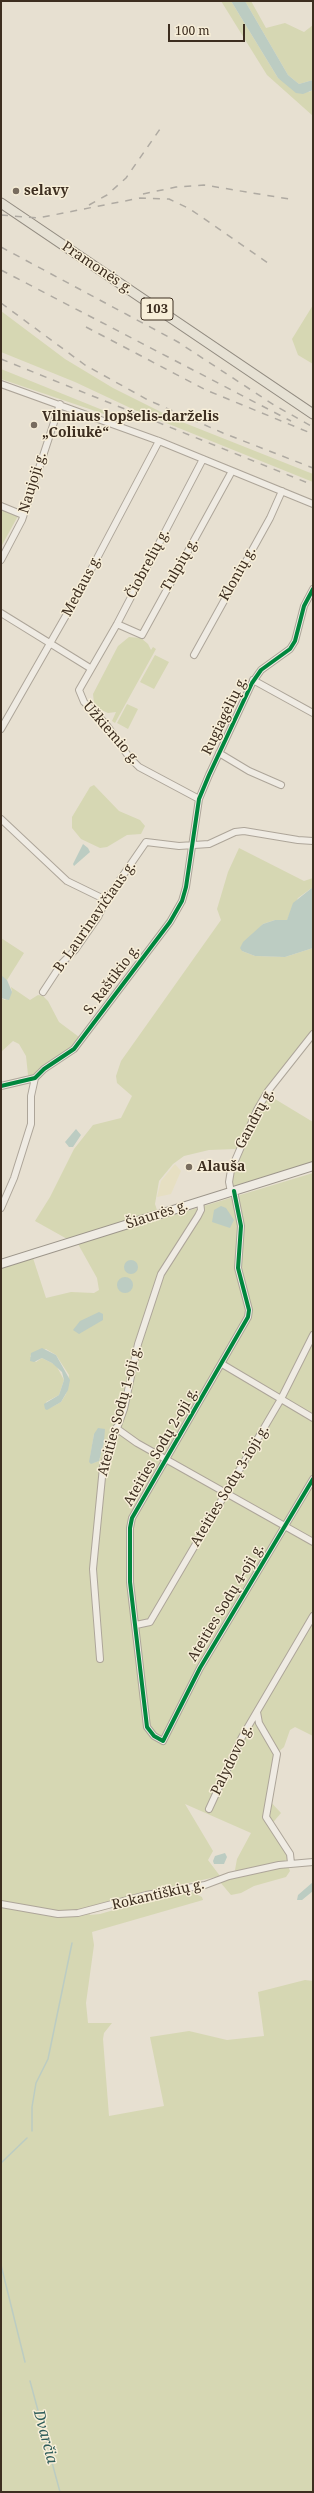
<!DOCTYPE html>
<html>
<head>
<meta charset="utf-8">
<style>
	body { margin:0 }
	#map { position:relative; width:314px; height:2493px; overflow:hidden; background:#e7e0d1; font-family:"Noto Serif",serif }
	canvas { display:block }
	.frame { position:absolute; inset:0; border:2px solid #3d2e20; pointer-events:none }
	.scale { position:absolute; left:168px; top:24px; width:77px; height:18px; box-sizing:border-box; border:2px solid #3d2e20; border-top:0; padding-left:5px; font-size:12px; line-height:14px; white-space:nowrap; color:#3d2e20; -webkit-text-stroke:3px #f7eed8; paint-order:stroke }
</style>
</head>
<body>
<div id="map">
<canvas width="314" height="2493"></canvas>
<div class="frame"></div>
<div class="scale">100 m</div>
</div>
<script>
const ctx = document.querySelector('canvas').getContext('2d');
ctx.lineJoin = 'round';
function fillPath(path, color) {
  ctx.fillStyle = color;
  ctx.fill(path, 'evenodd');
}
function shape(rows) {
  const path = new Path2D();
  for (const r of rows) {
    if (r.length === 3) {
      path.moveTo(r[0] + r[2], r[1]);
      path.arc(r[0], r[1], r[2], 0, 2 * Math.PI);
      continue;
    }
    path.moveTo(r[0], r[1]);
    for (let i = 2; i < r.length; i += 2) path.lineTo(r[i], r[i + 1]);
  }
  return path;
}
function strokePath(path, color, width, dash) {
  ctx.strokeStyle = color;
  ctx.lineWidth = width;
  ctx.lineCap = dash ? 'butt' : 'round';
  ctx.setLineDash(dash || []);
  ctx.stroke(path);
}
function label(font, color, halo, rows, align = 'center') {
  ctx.font = font + ' "Noto Serif",serif';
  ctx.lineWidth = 3;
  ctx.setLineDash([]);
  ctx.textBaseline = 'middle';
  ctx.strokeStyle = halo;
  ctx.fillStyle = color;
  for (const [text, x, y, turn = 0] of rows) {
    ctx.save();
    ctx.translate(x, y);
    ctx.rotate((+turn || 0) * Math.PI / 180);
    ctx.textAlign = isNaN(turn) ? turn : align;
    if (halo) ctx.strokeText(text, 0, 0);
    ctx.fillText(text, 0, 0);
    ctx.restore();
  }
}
fillPath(shape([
	[175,1164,181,1171,171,1194,157,1197,161,1181]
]), '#e6dfc2');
fillPath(shape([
	[221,1,231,1,278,78,309,92,313,90,313,116,267,75],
	[245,1,251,1,266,28,285,23,304,32,313,25,313,80,299,84,288,75],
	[313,305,313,364,298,355,292,339],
	[1,311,65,359,113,388,177,420,313,474,313,482,139,412,75,382,1,352],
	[1,369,105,411,104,414,1,379],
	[1,509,18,516,1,547],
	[129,637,141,638,148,644,151,650,153,647,156,649,115,723,112,721,116,712,108,713,99,709,94,703,93,694,118,646],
	[155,655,169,662,154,689,140,682],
	[127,704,138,709,128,729,117,723],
	[94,785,119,811,140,820,145,826,141,834,127,835,107,847,100,848,81,839,72,828,72,817,90,787],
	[239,848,304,881,313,878,313,887,298,898,287,920,275,920,263,924,242,951,255,956,285,957,313,948,313,1030,265,1093,313,1122,313,1162,227,1188,226,1176,236,1149,209,1150,184,1156,173,1164,159,1181,155,1204,157,1210,69,1240,35,1221,50,1197,74,1149,93,1125,121,1118,132,1096,117,1083,116,1076,121,1061,221,920,217,909,228,872],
	[1,938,24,953,7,980,1,977],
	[11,987,30,1000,38,995,43,996,48,1001,59,1022,79,1037,65,1053,33,1077,28,1075,26,1056,19,1044,13,1041,1,1052,1,998,5,1000,12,992],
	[313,1173,313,1736,295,1727,290,1730,284,1747,275,1755,267,1798,281,1813,270,1826,286,1854,288,1860,237,1872,235,1870,237,1859,251,1833,185,1804,213,1851,208,1860,220,1876,135,1895,89,1909,90,1915,100,1914,169,1894,192,1892,202,1897,203,1900,92,1932,94,1945,86,2003,88,2023,112,2023,104,2033,103,2039,109,2116,164,2106,150,2037,189,2031,227,2040,264,2036,258,1992,305,1980,313,1981,313,2492,1,2492,1,1269,33,1258,46,1298,71,1292,94,1293,99,1290,97,1278,78,1244],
	[46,1349,56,1355,69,1375,66,1394,61,1402,50,1408,46,1402,59,1395,64,1380,56,1365,42,1358,36,1362,30,1356],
	[94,1434,104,1442,99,1461,93,1463,90,1458],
	[288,1866,290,1871,286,1877,254,1886,241,1893,231,1895,220,1882,229,1878]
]), '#d6d7b3');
fillPath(shape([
	[231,1,245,1,288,75,299,84,313,80,313,90,303,94,296,93,278,78],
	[83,844,88,848,90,852,74,866,73,864],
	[313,887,313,948,285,957,255,956,242,951,240,948,243,942,263,924,275,920,287,920,293,903],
	[2,976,7,980,12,992,9,1000,1,998],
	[76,1129,81,1135,73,1147,69,1147,65,1142],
	[221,1206,226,1208,234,1220,230,1228,212,1222,214,1210],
	[131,1267,7],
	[125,1285,8],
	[99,1312,103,1314,103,1320,79,1334,73,1330,80,1321],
	[42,1348,56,1355,70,1380,68,1390,61,1402,47,1410,45,1409,44,1404,59,1395,64,1380,62,1372,52,1363,42,1358,34,1362,30,1361,31,1353],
	[98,1428,105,1429,104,1442,99,1461,91,1464,89,1462,94,1434],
	[225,1853,227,1857,224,1864,214,1864,213,1861,215,1856],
	[313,1882,313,1891,302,1900,297,1900,298,1895]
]), '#bcccc2');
strokePath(shape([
	[32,2131,32,2107,36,2083,48,2059,72,1943],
	[1,2163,27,2138],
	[1,2265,25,2362],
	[30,2381,60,2492]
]), '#bcccc2', 1.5);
const street = shape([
	[1,384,159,441,313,504],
	[1,506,23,515],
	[1,560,22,520,60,404],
	[1,613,90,668],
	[117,624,142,635,232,471],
	[194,655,270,518,282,491],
	[253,680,313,713],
	[1,729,76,598,159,441],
	[219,753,249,771,281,785],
	[199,799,139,767,129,757,106,724,84,702,79,690,117,624,203,459],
	[1,819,67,881,106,900],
	[43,992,62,963,75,950,98,917,106,900,146,842,179,846,209,844,235,832,244,831,298,840,313,841],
	[1,1086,35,1078,44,1069,74,1049,170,922,182,901,186,887,199,799,209,775,252,683,261,670,290,649,295,641,304,606,313,589],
	[234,1191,241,1226,238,1268,249,1310,248,1317,132,1518,130,1528,130,1582,147,1727,154,1736,163,1741,200,1668,313,1479],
	[231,1192,229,1182,231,1170,257,1110,268,1091,313,1034],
	[1,1208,14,1178,31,1124,31,1096,35,1078],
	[222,1364,313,1418],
	[116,1428,137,1443,313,1542],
	[136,1625,150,1622,281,1399,313,1335],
	[100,1659,93,1569,103,1467,124,1409,138,1344,161,1274,198,1216,201,1210,200,1201],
	[257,1712,259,1723,277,1754,266,1817,290,1854,291,1863],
	[209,1809,242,1737,313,1616],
	[1,1904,58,1914,78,1913,146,1895,205,1885,229,1876,279,1865,313,1862]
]);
const secondary = shape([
	[1,1264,313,1166]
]);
const primary = shape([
	[1,203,313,414]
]);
strokePath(street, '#ada599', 8);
strokePath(secondary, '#9c958a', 10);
strokePath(primary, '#928b80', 11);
strokePath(street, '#efebe3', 6);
strokePath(secondary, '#efebe3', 8);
strokePath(primary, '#e6e1d4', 9);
strokePath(shape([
	[143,194,176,187,204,185,289,199],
	[89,205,107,195,126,178,160,129],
	[1,215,38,218,140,198,169,199,190,209,268,263],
	[1,247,178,342,274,405,313,427],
	[1,270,291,421],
	[1,303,85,365,148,400,223,433,313,468],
	[86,327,206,390,313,434],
	[1,359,313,485]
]), '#afaaa2', 1.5, [7, 7]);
strokePath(shape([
	[1,1086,35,1078,44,1069,74,1049,170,922,182,901,186,887,199,799,209,775,252,683,261,670,290,649,295,641,304,606,313,589],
	[234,1191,241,1226,238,1268,249,1310,248,1317,132,1518,130,1528,130,1582,147,1727,154,1736,163,1741,200,1668,313,1479]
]), '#00873e', 4);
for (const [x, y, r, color] of [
	[16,191,4,"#786c5e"],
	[34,425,4,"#786c5e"],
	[189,1167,4,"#786c5e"]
]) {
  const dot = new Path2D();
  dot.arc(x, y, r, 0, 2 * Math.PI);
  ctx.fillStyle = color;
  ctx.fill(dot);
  strokePath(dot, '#f7eed8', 1.5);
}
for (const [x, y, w] of [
	[157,309,32]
]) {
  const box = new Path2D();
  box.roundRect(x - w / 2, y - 11, w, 22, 3);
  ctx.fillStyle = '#f7eed8';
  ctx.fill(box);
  strokePath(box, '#3d2e20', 1);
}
label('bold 13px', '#3d2e20', null, [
	["103",157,309]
]);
label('bold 14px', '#3d2e20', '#f7eed8', [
	["selavy",24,191],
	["Vilniaus lopšelis-darželis",42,417],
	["„Coliukė“",42,433],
	["Alauša",197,1167]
], 'left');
label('14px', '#3d2e20', '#f7eed8', [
	["Pramonės g.",97,268,34],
	["Naujoji g.",33,483,-73],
	["Čiobrelių g.",148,564,-62],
	["Tulpių g.",180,565,-60],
	["Klonių g.",238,574,-61],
	["Medaus g.",82,586,-62],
	["Rugiagėlių g.",225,716,-64],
	["Užkiemio g.",111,733,49],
	["B. Laurinavičiaus g.",95,917,-55],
	["S. Raštikio g.",112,980,-53],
	["Gandrų g.",255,1119,-62],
	["Šiaurės g.",157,1215,-18],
	["Ateities Sodų 1-oji g.",120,1411,-75],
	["Ateities Sodų 2-oji g.",161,1447,-60],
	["Ateities Sodų 3-ioji g.",230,1486,-59],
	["Ateities Sodų 4-oji g.",226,1603,-59],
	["Palydovo g.",232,1760,-64],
	["Rokantiškių g.",158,1895,-13]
]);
label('italic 15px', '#2f5d5a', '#f7eed8', [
	["Dvarčia",45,2437,75]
]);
</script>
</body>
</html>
